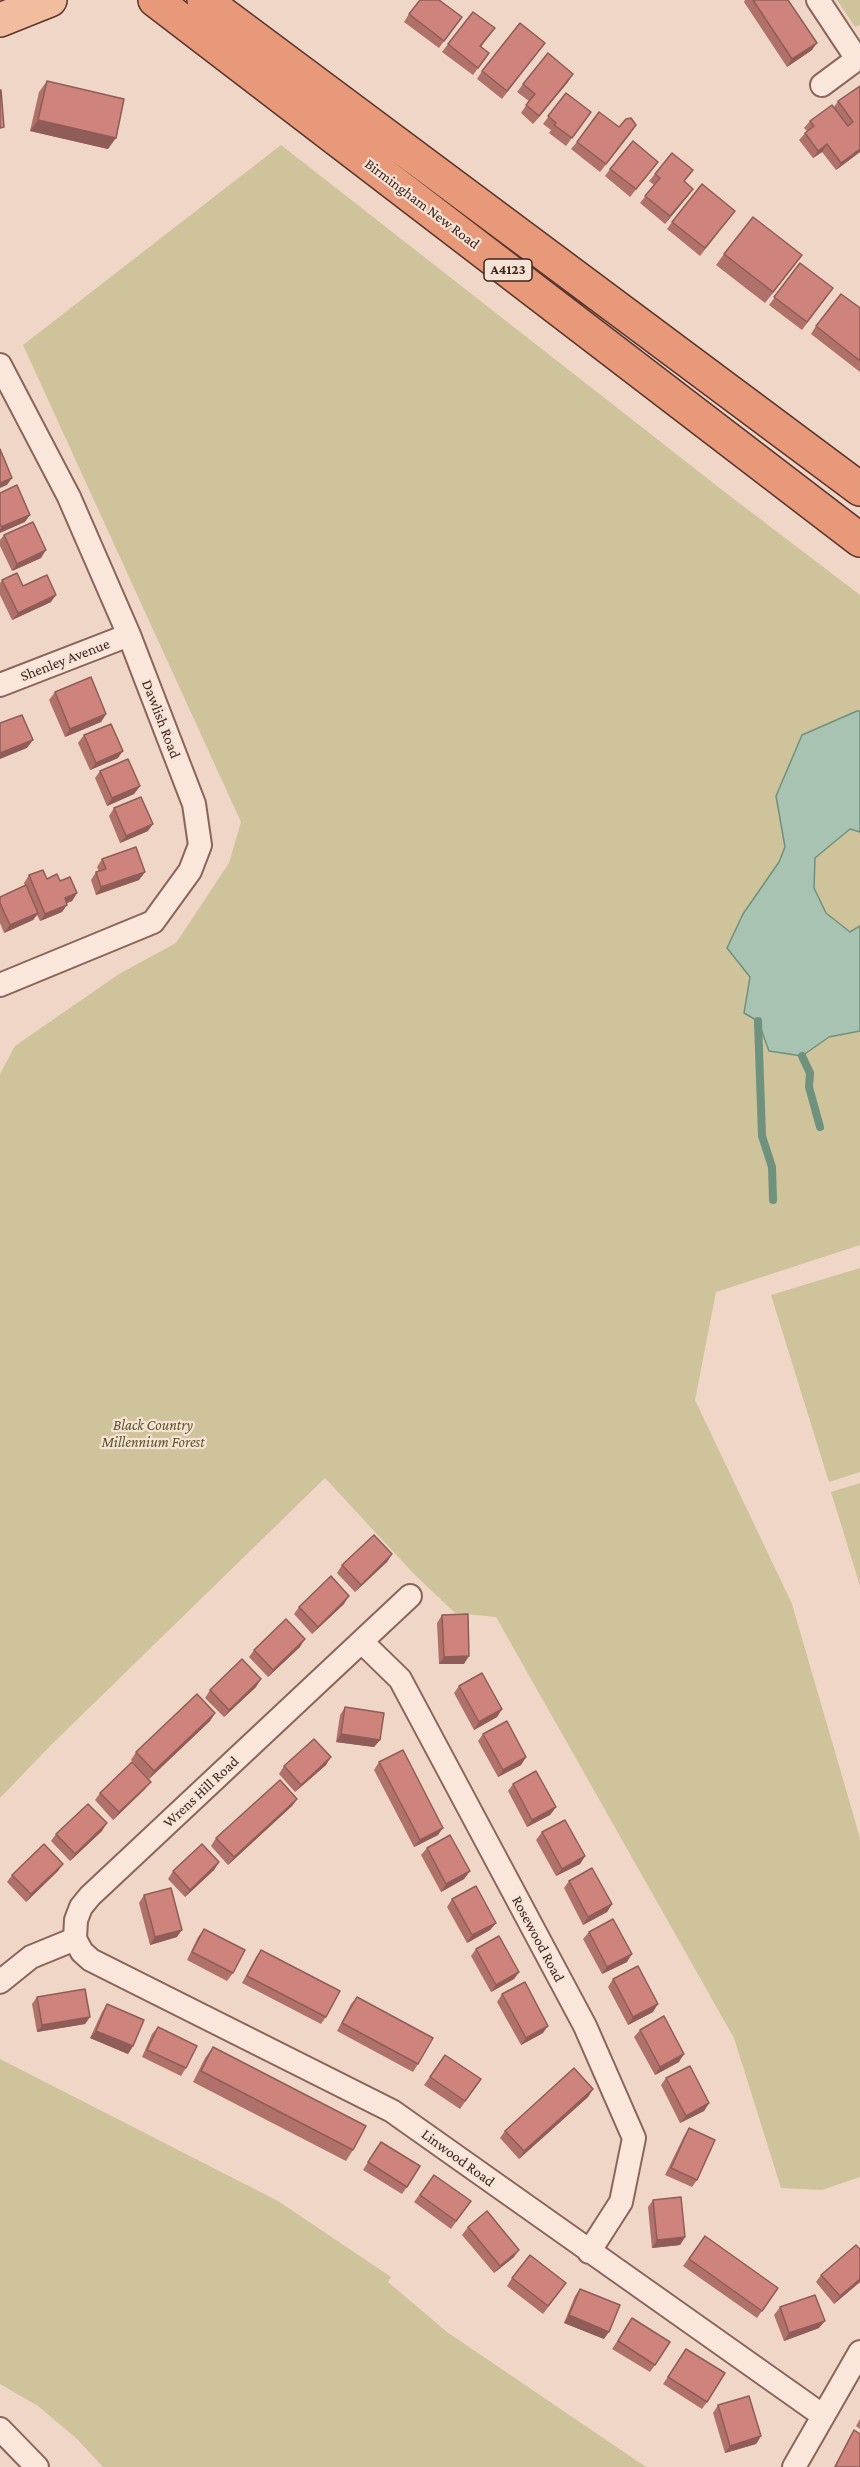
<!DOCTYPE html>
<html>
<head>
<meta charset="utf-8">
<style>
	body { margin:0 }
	canvas { display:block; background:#efd6c6 }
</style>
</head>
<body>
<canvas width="860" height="2467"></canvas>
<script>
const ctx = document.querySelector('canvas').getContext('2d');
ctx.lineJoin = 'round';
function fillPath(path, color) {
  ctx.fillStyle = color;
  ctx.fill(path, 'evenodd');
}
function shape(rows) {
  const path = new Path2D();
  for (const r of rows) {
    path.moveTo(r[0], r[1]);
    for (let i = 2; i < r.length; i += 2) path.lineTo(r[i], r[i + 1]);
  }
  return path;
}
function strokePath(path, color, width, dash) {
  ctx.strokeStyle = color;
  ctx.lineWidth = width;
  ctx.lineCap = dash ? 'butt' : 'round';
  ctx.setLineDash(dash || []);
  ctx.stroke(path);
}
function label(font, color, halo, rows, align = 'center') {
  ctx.font = font + ' "Crimson Pro",serif';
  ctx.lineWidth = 4.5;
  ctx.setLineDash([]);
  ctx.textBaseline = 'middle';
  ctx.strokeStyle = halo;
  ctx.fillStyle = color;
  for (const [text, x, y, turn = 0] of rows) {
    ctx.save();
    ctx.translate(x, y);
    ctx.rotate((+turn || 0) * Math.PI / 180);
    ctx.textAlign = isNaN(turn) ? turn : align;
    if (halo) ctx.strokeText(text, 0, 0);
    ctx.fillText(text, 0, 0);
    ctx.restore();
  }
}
fillPath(shape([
	[837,0,860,0,860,25,855,27],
	[281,145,726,493,860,595,860,1245,716,1292,695,1400,792,1604,860,1838,860,2177,822,2190,781,2188,734,2038,496,1617,455,1613,414,1574,325,1478,50,1746,0,1798,0,1074,15,1046,119,974,176,943,229,863,241,822,23,345],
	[860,1268,860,1472,829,1482,771,1295],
	[860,1483,860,1586,831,1492],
	[0,2059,278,2201,391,2277,388,2282,447,2332,646,2467,103,2467,77,2439,38,2406,0,2384]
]), '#cec39a');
const water = shape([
	[857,711,860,711,860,832,850,829,815,858,814,888,826,913,850,932,860,926,860,1031,829,1037,802,1056,769,1051,758,1021,744,1013,750,977,727,948,743,914,779,862,785,847,776,796,802,735,857,711]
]);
fillPath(water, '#a8c3b2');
strokePath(water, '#6e927d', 1.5);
strokePath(shape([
	[758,1021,762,1136,772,1167,773,1200],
	[802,1056,810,1073,809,1087,820,1127]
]), '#6e927d', 8);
const minor = shape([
	[818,0,857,59,860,57],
	[822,85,857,59],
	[0,365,69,497,129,635,194,804,200,845,190,871,153,922,0,985],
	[0,685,129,635],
	[363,1643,400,1679,585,2026,634,2138,621,2202,589,2252],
	[75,1939,82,1952,91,1960,392,2111,822,2415],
	[0,1982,31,1957,75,1939,76,1920,81,1907,90,1896,410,1596],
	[0,2429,37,2467],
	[794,2467,860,2352]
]);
const primary = shape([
	[0,20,50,0]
]);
const trunk = shape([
	[155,0,860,540],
	[204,0,860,489]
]);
strokePath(minor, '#8b655b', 26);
strokePath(primary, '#59352f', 36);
strokePath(trunk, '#59352f', 36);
strokePath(minor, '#fae6da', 22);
strokePath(primary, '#f2bc9e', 33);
strokePath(trunk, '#e8997a', 33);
fillPath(shape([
	[745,0,788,0,812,50,787,67,744,2],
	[409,14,462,17,439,48,404,22],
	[495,28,481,47,489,53,473,75,442,52,448,44],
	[545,43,502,99,477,79,482,71],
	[47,81,108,149,30,131,39,92],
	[568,82,533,124,521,113,529,101,517,92,523,84],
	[860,86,860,152,836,170,822,152,813,158,799,140,807,131,804,128,810,121,834,107,838,101],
	[566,93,591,112,566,146,549,133,551,130,543,124],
	[619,127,631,133,600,172,571,149,577,142],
	[658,162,630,197,605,176,610,169],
	[655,174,684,182,693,189,665,224,640,203,654,185,649,181],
	[735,211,700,256,667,229,672,222],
	[724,254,802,255,765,303,716,265],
	[800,263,833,288,802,330,769,305],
	[860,308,860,372,811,334,816,326],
	[4,535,41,558,12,571,0,546,0,540],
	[2,580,23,586,51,602,12,620,0,595,0,583],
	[55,692,106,714,101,722,65,737,49,700],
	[84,735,118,758,90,770,78,743],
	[100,771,140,786,134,794,107,806,95,778],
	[114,808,148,831,120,843,109,816],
	[102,859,145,872,139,880,96,895,91,880,96,872,99,872,97,867],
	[29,875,60,881,77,893,72,901,67,903,62,912,40,921,37,915,33,920,4,933,0,923,0,897,25,886,24,883],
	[392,1554,387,1562,355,1592,337,1573,342,1565],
	[344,1604,312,1634,294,1614,299,1607],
	[442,1615,464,1664,439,1664,437,1623],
	[300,1647,268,1677,249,1657,254,1650],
	[459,1686,502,1709,497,1717,474,1730,454,1693],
	[256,1687,224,1717,205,1698,210,1690],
	[345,1707,380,1740,374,1747,336,1742,340,1715],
	[215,1713,210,1721,149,1779,131,1760,136,1752],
	[483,1734,526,1757,521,1765,498,1777,478,1741],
	[379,1762,438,1835,414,1847,374,1770],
	[326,1765,295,1792,279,1774,284,1766],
	[513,1784,556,1807,550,1815,527,1827,508,1791],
	[145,1789,113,1820,95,1800,100,1793],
	[297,1799,292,1806,228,1865,211,1846,216,1838],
	[102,1831,70,1861,51,1841,56,1834],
	[542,1832,585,1856,580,1864,556,1876,536,1840],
	[427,1848,470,1871,464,1879,441,1892,421,1855],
	[219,1862,214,1870,185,1897,168,1879,173,1871],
	[58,1871,26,1902,7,1882,12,1875],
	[569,1881,612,1904,607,1912,583,1925,564,1888],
	[144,1895,177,1937,150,1945,139,1903],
	[452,1899,496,1923,490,1930,467,1943,447,1907],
	[204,1929,233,1973,227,1981,187,1960,198,1937],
	[589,1932,627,1962,602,1974,583,1939],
	[476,1949,519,1972,514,1979,491,1992,471,1956],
	[261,1950,326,2017,321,2024,242,1983,256,1957],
	[613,1979,653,2012,628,2025,608,1987],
	[502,1994,543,2033,521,2045,497,2002],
	[37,1997,90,2017,85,2024,37,2032,32,2004],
	[357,1997,418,2064,413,2072,337,2031,351,2004],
	[107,2004,133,2046,128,2054,90,2038,102,2012],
	[158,2027,186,2068,181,2076,142,2057,152,2034],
	[640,2030,679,2062,655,2075,634,2037],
	[213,2047,353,2150,346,2161,193,2082,205,2058],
	[445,2055,481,2079,460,2109,424,2085],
	[666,2078,709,2103,704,2111,680,2123,661,2085],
	[593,2089,588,2097,519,2159,500,2138,505,2131],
	[689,2128,697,2180,692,2187,665,2175,684,2136],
	[376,2149,407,2187,402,2194,363,2170],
	[434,2175,471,2201,451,2229,414,2202],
	[653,2200,685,2237,680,2245,652,2248,648,2207],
	[468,2227,514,2257,494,2273,462,2235],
	[705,2236,778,2288,757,2318,683,2266],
	[821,2275,860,2282,834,2304,816,2282],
	[512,2278,561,2290,543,2314,507,2286],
	[580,2289,604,2339,564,2323,575,2296],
	[780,2307,819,2328,784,2341,774,2315],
	[627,2326,655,2365,650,2372,612,2349],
	[686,2349,707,2402,702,2409,663,2384],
	[718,2405,761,2436,756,2444,725,2453,713,2413],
	[860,2419,860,2429,856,2426],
	[854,2430,860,2467,834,2467,849,2438]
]), '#b1716b');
fillPath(shape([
	[817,43,812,50,787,67,792,59],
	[573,74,568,82,533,124,539,116],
	[38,120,116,138,108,149,30,131],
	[827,144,822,152,813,158,818,151],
	[860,149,860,152,836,170,841,163],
	[693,189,688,196,665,224,670,216],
	[802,255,794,266,765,303,773,292],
	[12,478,7,485,0,488,0,483],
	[30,515,25,522,0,533,0,529,1,527],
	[46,550,41,558,12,571,17,564],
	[56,595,51,602,12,620,18,613],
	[106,714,101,722,65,737,70,729],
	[33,740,27,748,0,759,0,753],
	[123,751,118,758,90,770,96,763],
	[140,786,134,794,107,806,112,798],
	[153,824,148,831,120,843,126,836],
	[145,872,139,880,96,895,101,887],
	[77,893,72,901,60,906,65,898],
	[67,905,62,912,40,921,45,914],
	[38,913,33,920,4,933,10,925],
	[392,1554,387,1562,355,1592,361,1585],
	[349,1596,344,1604,312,1634,318,1627],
	[305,1639,300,1647,268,1677,273,1670],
	[469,1656,464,1664,439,1664,444,1657],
	[261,1679,256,1687,224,1717,229,1710],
	[502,1709,497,1717,474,1730,479,1722],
	[215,1713,210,1721,149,1779,154,1771],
	[341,1734,380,1740,374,1747,336,1742],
	[331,1757,326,1765,295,1792,301,1785],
	[526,1757,521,1765,498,1777,503,1770],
	[151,1782,145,1789,113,1820,119,1812],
	[297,1799,292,1806,228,1865,234,1857],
	[556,1807,550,1815,527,1827,532,1820],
	[107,1823,102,1831,70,1861,75,1854],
	[443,1828,438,1835,414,1847,420,1840],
	[585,1856,580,1864,556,1876,562,1869],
	[219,1862,214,1870,185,1897,190,1890],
	[63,1864,58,1871,26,1902,31,1894],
	[470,1871,464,1879,441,1892,446,1884],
	[612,1904,607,1912,583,1925,588,1917],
	[496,1923,490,1930,467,1943,472,1935],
	[182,1930,177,1937,150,1945,155,1937],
	[632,1954,627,1962,602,1974,607,1967],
	[519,1972,514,1979,491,1992,496,1985],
	[658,2004,653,2012,628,2025,633,2017],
	[90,2017,85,2024,37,2032,42,2025],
	[548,2026,543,2033,521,2045,526,2038],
	[96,2031,133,2046,128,2054,90,2038],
	[684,2054,679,2062,655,2075,660,2067],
	[593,2089,588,2097,519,2159,524,2151],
	[709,2103,704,2111,680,2123,686,2116],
	[685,2237,680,2245,652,2248,657,2240],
	[519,2250,514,2257,494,2273,500,2266],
	[860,2279,860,2282,834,2304,840,2296],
	[569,2315,609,2332,604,2339,564,2323],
	[825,2321,819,2328,784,2341,789,2333],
	[761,2436,756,2444,725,2453,730,2446]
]), '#905c57');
const building = shape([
	[420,0,439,0,462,17,444,41,409,14,420,0],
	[753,0,788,0,817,43,792,59,753,0],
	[473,12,495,28,480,46,489,53,478,68,448,44,473,12],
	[520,23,545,43,507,91,482,71,520,23],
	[548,53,573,74,539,116,526,105,535,94,523,84,548,53],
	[47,81,124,99,116,138,38,120,47,81],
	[860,86,860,149,841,163,827,144,818,151,805,133,814,126,810,121,832,105,848,126,853,122,838,101,860,86],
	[0,90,1,90,4,127,0,128,0,90],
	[566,93,591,112,572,138,554,125,556,123,548,116,566,93],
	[599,112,619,127,626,119,631,118,636,125,606,164,577,142,599,112],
	[633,141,658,162,636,189,610,169,633,141],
	[672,153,693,170,684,181,693,189,670,216,645,196,660,178,655,174,672,153],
	[702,184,735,211,705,248,672,222,702,184],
	[753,217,802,255,773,292,724,254,753,217],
	[800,263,833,288,807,322,774,297,800,263],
	[841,294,860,308,860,361,816,326,841,294],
	[0,449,12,478,0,483,0,449],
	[17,485,30,515,1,527,0,524,0,493,17,485],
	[33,522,46,550,17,564,4,535,33,522],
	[17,573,23,586,47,575,56,595,18,613,2,580,17,573],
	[91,677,106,714,70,729,55,692,91,677],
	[22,715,33,740,0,753,0,723,22,715],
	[111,724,123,751,96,763,84,735,111,724],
	[128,759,140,786,112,798,100,771,128,759],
	[141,797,153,824,126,836,114,808,141,797],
	[136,847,145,872,101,887,96,872,106,869,102,859,136,847],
	[43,870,47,879,57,874,60,881,70,877,77,893,65,898,67,905,45,914,29,875,43,870],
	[26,885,38,913,10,925,0,903,0,897,26,885],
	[374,1535,392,1554,361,1585,342,1565,374,1535],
	[331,1576,349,1596,318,1627,299,1607,331,1576],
	[468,1614,469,1656,444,1657,442,1615,468,1614],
	[286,1619,305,1639,273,1670,254,1650,286,1619],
	[242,1659,261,1679,229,1710,210,1690,242,1659],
	[482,1673,502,1709,479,1722,459,1686,482,1673],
	[197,1694,215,1713,154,1771,136,1752,197,1694],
	[345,1707,384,1713,380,1740,341,1734,345,1707],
	[507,1721,526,1757,503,1770,483,1734,507,1721],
	[314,1739,331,1757,301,1785,284,1766,314,1739],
	[403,1750,443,1828,420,1840,379,1762,403,1750],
	[132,1762,151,1782,119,1812,100,1793,132,1762],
	[536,1771,556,1807,532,1820,513,1784,536,1771],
	[280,1780,297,1799,234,1857,216,1838,280,1780],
	[88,1804,107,1823,75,1854,56,1834,88,1804],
	[565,1820,585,1856,562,1869,542,1832,565,1820],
	[450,1835,470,1871,446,1884,427,1848,450,1835],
	[44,1844,63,1864,31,1894,12,1875,44,1844],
	[202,1844,219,1862,190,1890,173,1871,202,1844],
	[592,1868,612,1904,588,1917,569,1881,592,1868],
	[476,1886,496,1923,472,1935,452,1899,476,1886],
	[171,1888,182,1930,155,1937,144,1895,171,1888],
	[613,1919,632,1954,607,1967,589,1932,613,1919],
	[204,1929,245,1950,233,1973,192,1952,204,1929],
	[499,1936,519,1972,496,1985,476,1949,499,1936],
	[261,1950,340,1991,326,2017,247,1976,261,1950],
	[638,1966,658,2004,633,2017,613,1979,638,1966],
	[525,1982,548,2026,526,2038,502,1994,525,1982],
	[85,1989,90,2017,42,2025,37,1997,85,1989],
	[357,1997,433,2038,418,2064,342,2023,357,1997],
	[107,2004,144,2020,133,2046,96,2031,107,2004],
	[664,2016,684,2054,660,2067,640,2030,664,2016],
	[158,2027,197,2046,186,2068,147,2050,158,2027],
	[213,2047,366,2126,353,2150,201,2071,213,2047],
	[445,2055,481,2079,465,2101,430,2077,445,2055],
	[690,2066,709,2103,686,2116,666,2078,690,2066],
	[574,2068,593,2089,524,2151,505,2131,574,2068],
	[689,2128,715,2140,697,2180,671,2168,689,2128],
	[381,2142,420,2166,407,2187,368,2162,381,2142],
	[434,2175,471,2201,456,2221,420,2195,434,2175],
	[681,2197,685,2237,657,2240,653,2200,681,2197],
	[487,2211,519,2250,500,2266,468,2227,487,2211],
	[705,2236,778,2288,762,2311,689,2259,705,2236],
	[856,2245,860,2249,860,2279,840,2296,821,2275,856,2245],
	[530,2255,566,2283,548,2306,512,2278,530,2255],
	[580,2289,620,2305,609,2332,569,2315,580,2289],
	[815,2295,825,2321,789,2333,780,2307,815,2295],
	[632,2318,670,2342,655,2365,618,2341,632,2318],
	[686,2349,725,2373,707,2402,668,2377,686,2349],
	[749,2396,761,2436,730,2446,718,2405,749,2396],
	[854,2430,860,2434,860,2467,835,2467,854,2430]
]);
fillPath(building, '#ce837c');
strokePath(building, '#905c57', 1.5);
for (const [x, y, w] of [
	[508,270,48]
]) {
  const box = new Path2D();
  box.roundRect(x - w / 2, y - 11, w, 22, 4.5);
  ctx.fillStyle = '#f7e3d6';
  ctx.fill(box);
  strokePath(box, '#3b241f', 1.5);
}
label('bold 14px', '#3b241f', null, [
	["A4123",508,270]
]);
label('15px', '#3b241f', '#f7e3d6', [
	["Birmingham New Road",422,204,37],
	["Shenley Avenue",65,660,-21],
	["Dawlish Road",161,719,69],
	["Wrens Hill Road",201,1792,-43],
	["Rosewood Road",538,1939,62],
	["Linwood Road",458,2158,36]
]);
label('italic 15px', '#585426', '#f7e3d6', [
	["Black Country",153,1425],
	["Millennium Forest",153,1442]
]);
</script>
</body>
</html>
